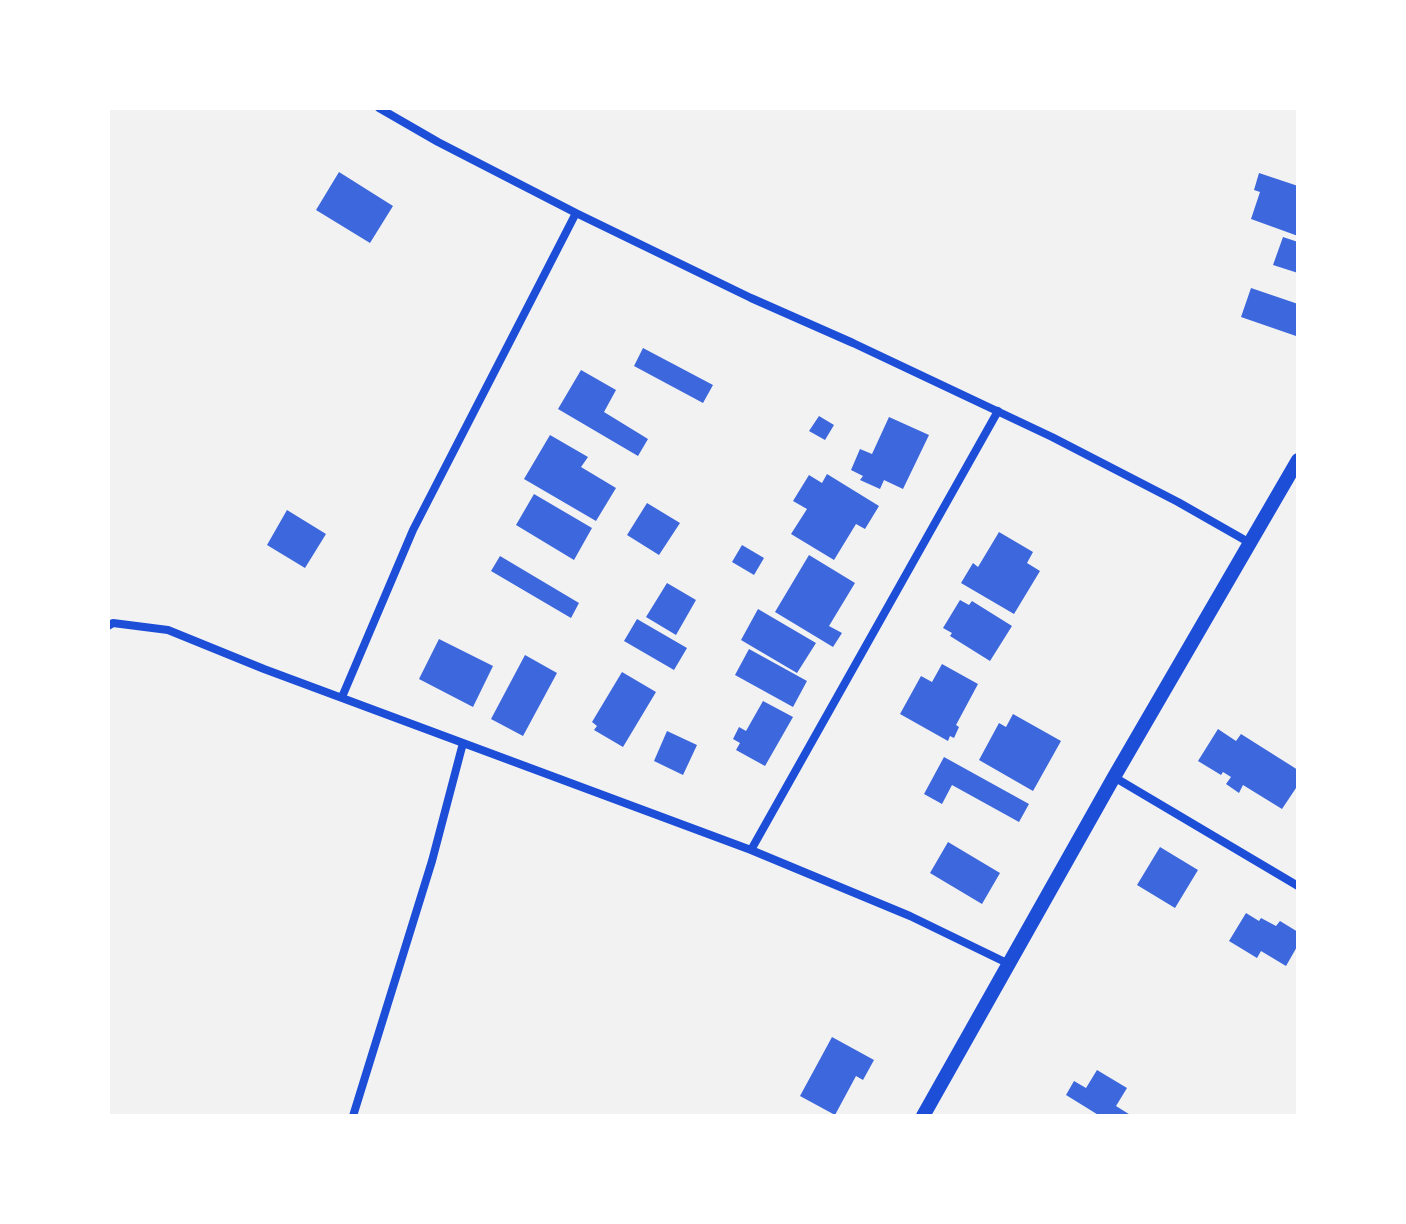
<!DOCTYPE html>
<html>
<head>
<meta charset="utf-8">
<style>
	body { margin:0 }
	#map { position:relative; width:1406px; height:1224px; overflow:hidden; background:#f2f2f2; font-family:"Titillium Web",sans-serif }
	canvas { display:block }
	.frame { position:absolute; inset:0; border:110px solid #fff; pointer-events:none }
</style>
</head>
<body>
<div id="map">
<canvas width="1406" height="1224"></canvas>
<div class="frame"></div>
</div>
<script>
const ctx = document.querySelector('canvas').getContext('2d');
ctx.lineJoin = 'round';
function fillPath(path, color) {
  ctx.fillStyle = color;
  ctx.fill(path, 'evenodd');
}
function shape(rows) {
  const path = new Path2D();
  for (const r of rows) {
    path.moveTo(r[0], r[1]);
    for (let i = 2; i < r.length; i += 2) path.lineTo(r[i], r[i + 1]);
  }
  return path;
}
function strokePath(path, color, width, dash) {
  ctx.strokeStyle = color;
  ctx.lineWidth = width;
  ctx.lineCap = dash ? 'butt' : 'round';
  ctx.setLineDash(dash || []);
  ctx.stroke(path);
}
fillPath(shape([
	[339,172,393,206,370,243,316,210],
	[1259,173,1298,186,1298,236,1251,219,1260,192,1254,190],
	[1283,237,1298,242,1298,273,1273,265],
	[1251,288,1298,304,1296,336,1241,317],
	[643,348,713,385,703,403,634,366],
	[581,370,616,390,604,412,648,439,638,456,558,409],
	[819,416,834,425,825,440,809,431],
	[889,417,929,435,903,489,884,480,880,489,860,480,863,476,851,470,860,449,872,454],
	[550,435,588,457,581,467,616,488,596,521,524,479],
	[827,474,879,506,865,529,856,524,834,560,791,534,807,509,793,501,809,475,822,483],
	[534,494,592,528,574,560,516,525],
	[647,503,680,523,659,555,627,535],
	[287,510,326,534,305,568,267,545],
	[999,532,1033,552,1027,563,1040,571,1014,614,961,583,973,563,978,567],
	[742,545,764,558,754,575,732,562],
	[809,555,855,583,829,626,842,633,833,647,775,612],
	[500,556,579,603,571,618,491,571],
	[667,583,696,600,676,635,646,617],
	[960,600,969,605,972,601,1012,626,990,661,950,636,952,633,943,628],
	[758,609,816,643,797,673,741,640],
	[637,619,687,648,674,670,624,641],
	[439,639,493,666,473,707,419,679],
	[749,649,807,681,793,707,735,675],
	[525,655,557,673,523,736,491,719],
	[942,664,978,684,956,725,959,727,954,738,950,736,948,741,900,714,921,676,932,682],
	[622,672,656,692,623,747,594,730,597,726,592,722],
	[763,701,793,717,765,766,736,750,740,743,733,739,739,727,746,731],
	[1013,714,1061,741,1033,791,979,760,999,723,1006,727],
	[1218,729,1236,741,1241,734,1298,770,1298,785,1282,809,1243,785,1239,793,1226,784,1231,777,1223,772,1221,775,1198,761],
	[667,731,697,745,683,775,654,761],
	[944,757,1029,804,1019,822,952,785,942,804,924,794],
	[948,842,1000,873,982,904,930,873],
	[1160,847,1198,870,1175,908,1137,885],
	[1246,913,1259,921,1261,918,1276,926,1280,921,1298,932,1298,945,1286,966,1261,951,1257,958,1229,941],
	[832,1037,874,1060,863,1080,856,1076,835,1115,800,1096],
	[1097,1070,1127,1088,1116,1106,1132,1116,1100,1116,1066,1095,1074,1081,1086,1088]
]), '#3d67dc');
strokePath(shape([
	[379,108,438,142,576,213,751,298,853,343,1052,437,1178,502,1250,543],
	[108,626,113,623,168,630,264,669,751,850,910,916,1009,964],
	[342,697,413,530,576,213],
	[1114,777,1298,886],
	[751,850,998,411],
	[353,1116,432,861,463,743]
]), '#1d4ed8', 8);
strokePath(shape([
	[923,1116,1114,777,1298,460]
]), '#1d4ed8', 14);
</script>
</body>
</html>
